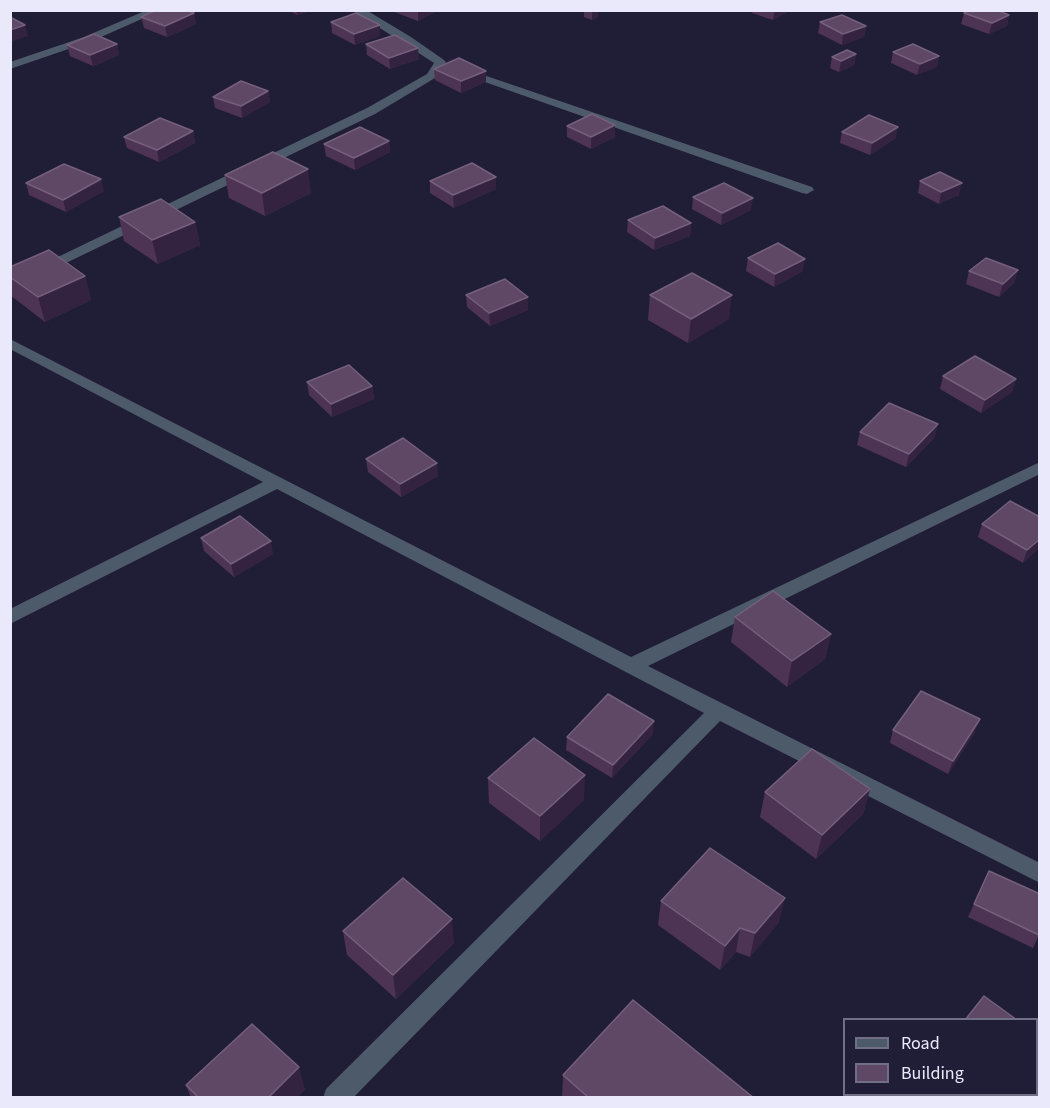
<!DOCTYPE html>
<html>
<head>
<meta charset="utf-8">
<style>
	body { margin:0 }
	#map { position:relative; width:1050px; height:1108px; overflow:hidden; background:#201d37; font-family:"Source Sans 3",sans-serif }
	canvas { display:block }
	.frame { position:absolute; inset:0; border:12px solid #eae9fb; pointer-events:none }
	.legend { position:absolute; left:843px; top:1018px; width:195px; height:78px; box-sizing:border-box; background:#201d37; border:2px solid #716f85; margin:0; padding:8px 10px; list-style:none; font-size:18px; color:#eae9fb }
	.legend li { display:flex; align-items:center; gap:12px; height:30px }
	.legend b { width:30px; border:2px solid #716f85 }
</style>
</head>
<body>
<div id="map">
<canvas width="1050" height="1108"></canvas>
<div class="frame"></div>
<ul class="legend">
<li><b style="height:8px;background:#4d5a6a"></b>Road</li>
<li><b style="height:16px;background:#5f4766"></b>Building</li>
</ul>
</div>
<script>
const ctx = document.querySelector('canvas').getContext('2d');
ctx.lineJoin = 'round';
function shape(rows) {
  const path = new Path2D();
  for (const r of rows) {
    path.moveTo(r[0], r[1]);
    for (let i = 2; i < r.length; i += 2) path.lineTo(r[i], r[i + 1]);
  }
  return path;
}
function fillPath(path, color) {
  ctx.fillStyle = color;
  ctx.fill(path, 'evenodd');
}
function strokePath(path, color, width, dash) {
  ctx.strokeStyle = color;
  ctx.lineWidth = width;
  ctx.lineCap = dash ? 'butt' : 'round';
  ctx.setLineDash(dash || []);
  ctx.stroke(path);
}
fillPath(shape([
	[147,10,162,10,92,41,10,69,10,62,84,37,147,10],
	[352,10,366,10,411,37,444,60,446,62,435,78,375,114,10,290,10,280,367,108,427,74,434,63,352,10],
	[463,68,812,187,814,190,807,194,802,193,459,73,459,69,463,68],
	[10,339,631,657,1040,462,1040,474,648,666,1040,863,1040,883,720,721,353,1098,323,1098,326,1089,704,713,277,489,10,624,10,609,263,482,10,349,10,339]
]), '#4d5a6a');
fillPath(shape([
	[288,10,313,10,297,15],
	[389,10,439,10,418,21],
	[584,10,598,10,598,17,592,20,584,17],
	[753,10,791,10,773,20,752,13],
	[194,13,196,24,167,37,144,28,141,17],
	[964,13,1009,15,1007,26,989,34,961,24],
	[331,22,380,25,380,36,355,45,332,33],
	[820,22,866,26,864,37,842,45,818,33],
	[117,44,119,55,93,66,70,56,67,45],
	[366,44,419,59,390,69,367,55],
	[893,52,939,56,937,67,917,75,891,63],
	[856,54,854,65,839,72,830,68,832,57],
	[434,69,486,71,486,82,461,93,435,80],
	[268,91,270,102,242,118,215,108,213,97],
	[567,126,615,137,591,149,567,137],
	[193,131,195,143,159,162,127,148,124,137],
	[842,132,896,138,870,155,840,143],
	[389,141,390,152,355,170,326,156,324,144],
	[225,175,311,193,265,216,229,198],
	[430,181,496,189,454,208,430,193],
	[920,181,959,195,939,204,918,193],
	[26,183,104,191,66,212,29,195],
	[693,197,751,210,721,225,692,209],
	[119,217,195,222,200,245,158,264,124,241],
	[628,220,691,223,690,236,654,250,627,232],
	[748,258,803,271,774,287,746,271],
	[10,267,85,276,91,300,45,322,10,295],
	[1018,270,1014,283,999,297,966,284,969,271],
	[466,295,528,297,528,310,490,326,467,307],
	[650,295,729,319,688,343,648,320],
	[943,376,1016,379,1012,392,981,413,940,389],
	[307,382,372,386,374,399,332,417,309,395],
	[860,432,935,437,906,467,857,445],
	[366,459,438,476,401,497,368,472],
	[1040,517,1023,563,978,537,982,524],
	[201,538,273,554,234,577,204,551],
	[735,617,831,634,825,659,787,687,731,642],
	[893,730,975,732,948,774,890,743],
	[653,734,612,778,566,750,567,737],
	[488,778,584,800,540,841,489,803],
	[870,789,863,814,816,859,760,817,765,792],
	[661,901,779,922,750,957,736,952,720,970,658,925],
	[974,904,1040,933,1033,948,968,917],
	[343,931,454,943,396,999,347,955],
	[563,1075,754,1098,562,1098],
	[186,1085,305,1089,297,1098,191,1098],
	[981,1095,1036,1095,1040,1098,985,1098]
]), '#4e3454');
fillPath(shape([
	[296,10,313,10,297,15],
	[418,10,439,10,418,21],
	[592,10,598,10,598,17,592,20],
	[775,10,791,10,773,20],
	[194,13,196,24,167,37,165,26],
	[1009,15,1007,26,989,34,992,23],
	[25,25,28,36,10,42,10,30],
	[380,25,380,36,355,45,354,34],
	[866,26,864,37,842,45,843,34],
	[117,44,119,55,93,66,90,55],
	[418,48,419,59,390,69,389,58],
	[856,54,854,65,839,72,841,61],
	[939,56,937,67,917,75,920,64],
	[486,71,486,82,461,93,461,81],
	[268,91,270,102,242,118,241,106],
	[615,125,615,137,591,149,591,137],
	[898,127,896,138,870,155,872,143],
	[193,131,195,143,159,162,157,150],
	[389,141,390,152,355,170,354,158],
	[308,169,311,193,265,216,262,193],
	[496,177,496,189,454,208,453,195],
	[101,179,104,191,66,212,63,200],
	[962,183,959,195,939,204,941,192],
	[753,198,751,210,721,225,722,213],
	[195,222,200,245,158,264,152,240],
	[691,223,690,236,654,250,655,238],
	[805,259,803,271,774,287,775,274],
	[1018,270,1014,283,999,297,1003,284],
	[85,276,91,300,45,322,38,297],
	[732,295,729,319,688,343,691,319],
	[528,297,528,310,490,326,489,313],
	[1016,379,1012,392,981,413,985,400],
	[372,386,374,399,332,417,331,404],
	[938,424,935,437,906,467,909,454],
	[437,463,438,476,401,497,400,484],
	[1040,539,1040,548,1023,563,1027,550],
	[271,541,273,554,234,577,231,564],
	[831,634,825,659,787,687,792,661],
	[980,719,975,732,948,774,953,761],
	[654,721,653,734,612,778,613,765],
	[585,775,584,800,540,841,540,816],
	[870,789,863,814,816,859,822,835],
	[785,898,779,922,750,957,755,933],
	[452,919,454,943,396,999,393,975],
	[740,928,736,952,720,970,725,946],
	[299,1067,305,1089,297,1098,268,1098]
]), '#342241');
const building = shape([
	[156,10,187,10,194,13,165,26,141,17,156,10],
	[969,10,997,10,1009,15,992,23,964,13,969,10],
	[356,13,380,25,354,34,331,22,356,13],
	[842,15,866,26,843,34,820,22,842,15],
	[10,17,25,25,10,30,10,17],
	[94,34,117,44,90,55,67,45,94,34],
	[395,35,418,48,389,58,366,44,395,35],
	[913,44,939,56,920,64,893,52,913,44],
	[847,50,856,54,841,61,832,57,847,50],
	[459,58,486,71,461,81,434,69,459,58],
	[241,81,268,91,241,106,213,97,241,81],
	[592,114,615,125,591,137,567,126,592,114],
	[869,115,898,127,872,143,842,132,869,115],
	[160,118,193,131,157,150,124,137,160,118],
	[360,127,389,141,354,158,324,144,360,127],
	[273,152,308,169,262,193,225,175,273,152],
	[472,163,496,177,453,195,430,181,472,163],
	[64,164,101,179,63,200,26,183,64,164],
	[940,172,962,183,941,192,920,181,940,172],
	[724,183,753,198,722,213,693,197,724,183],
	[161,199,195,222,152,240,119,217,161,199],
	[663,206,691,223,655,238,628,220,663,206],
	[778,243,805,259,775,274,748,258,778,243],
	[49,250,85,276,38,297,10,277,10,267,49,250],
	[986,258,1018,270,1003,284,969,271,986,258],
	[692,273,732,295,691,319,650,295,692,273],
	[505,279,528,297,489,313,466,295,505,279],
	[975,356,1016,379,985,400,943,376,975,356],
	[349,365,372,386,331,404,307,382,349,365],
	[889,403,938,424,909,454,860,432,889,403],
	[403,438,437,463,400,484,366,459,403,438],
	[1010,501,1040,517,1040,539,1027,550,982,524,1010,501],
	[240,516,271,541,231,564,201,538,240,516],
	[773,591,831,634,792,661,735,617,773,591],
	[921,691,980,719,953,761,893,730,921,691],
	[608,694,654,721,613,765,567,737,608,694],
	[534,738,585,775,540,816,488,778,534,738],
	[812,749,870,789,822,835,765,792,812,749],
	[710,848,785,898,755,933,740,928,725,946,661,901,710,848],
	[989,871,1040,894,1039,935,974,904,989,871],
	[403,878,452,919,393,975,343,931,403,878],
	[984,996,1017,1020,965,1020,984,996],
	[633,1000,754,1098,589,1098,563,1075,633,1000],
	[252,1024,299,1067,268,1098,199,1098,186,1085,252,1024],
	[1036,1034,1040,1036,1040,1098,1026,1098,1022,1095,1036,1095,1036,1034]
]);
fillPath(building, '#5f4766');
strokePath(building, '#74607d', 1.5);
</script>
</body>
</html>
